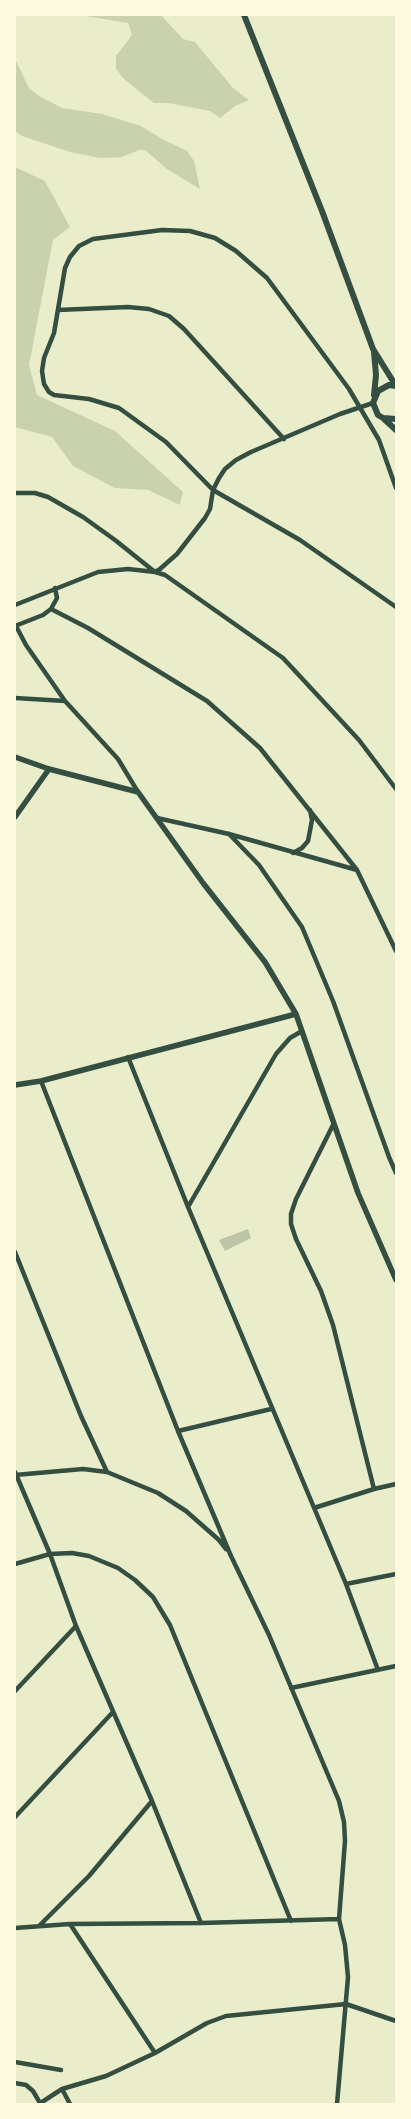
<!DOCTYPE html>
<html>
<head>
<meta charset="utf-8">
<style>
	body { margin:0 }
	#map { position:relative; width:411px; height:2119px; overflow:hidden; background:#e9edc9; font-family:"Sofia Sans Condensed",sans-serif }
	canvas { display:block }
	.frame { position:absolute; inset:0; border:16px solid #fefae0; pointer-events:none }
</style>
</head>
<body>
<div id="map">
<canvas width="411" height="2119"></canvas>
<div class="frame"></div>
</div>
<script>
const ctx = document.querySelector('canvas').getContext('2d');
ctx.lineJoin = 'round';
function fillPath(path, color) {
  ctx.fillStyle = color;
  ctx.fill(path, 'evenodd');
}
function shape(rows) {
  const path = new Path2D();
  for (const r of rows) {
    path.moveTo(r[0], r[1]);
    for (let i = 2; i < r.length; i += 2) path.lineTo(r[i], r[i + 1]);
  }
  return path;
}
function strokePath(path, color, width, dash) {
  ctx.strokeStyle = color;
  ctx.lineWidth = width;
  ctx.lineCap = dash ? 'butt' : 'round';
  ctx.setLineDash(dash || []);
  ctx.stroke(path);
}
fillPath(shape([
	[79,15,161,15,183,39,195,42,233,88,249,100,235,106,220,118,210,111,168,103,154,103,124,79,116,69,116,56,132,35,128,23],
	[15,59,29,88,39,96,62,108,102,114,141,126,162,139,187,151,194,161,200,189,167,169,145,150,139,150,122,157,100,158,70,152,22,136,15,131],
	[15,167,45,181,70,227,53,240,29,365,37,395,115,431,183,492,180,505,148,490,115,488,73,466,52,437,15,427]
]), '#cad2ad');
fillPath(shape([
	[248,1229,251,1238,225,1251,219,1240]
]), '#bcc5a7');
strokePath(shape([
	[58,310,128,307,149,309,169,316,184,329,284,439],
	[396,488,379,440,349,389,267,278,236,251,215,238,190,231,162,230,93,239,79,246,70,257,65,268,54,333,44,358,42,371,44,384,49,392,54,395,89,399,119,408,166,442,213,490,300,540,396,607],
	[15,493,35,493,48,497,83,517,115,540,155,572,165,575,283,658,359,740,396,789],
	[15,605,98,572,128,569,155,572,160,569,177,554,205,518,210,509,213,490,219,478,225,469,236,460,251,452,340,414,373,403],
	[51,609,88,628,207,701,260,748,357,870,396,951],
	[15,626,43,615,51,609,57,598,55,588],
	[16,626,26,645,65,701,118,759,138,792],
	[15,698,65,701],
	[157,818,229,834,357,870],
	[229,834,259,865,302,927,333,1001,389,1157,396,1173],
	[293,853,302,848,308,841,312,820,310,810],
	[128,1057,188,1207,346,1584,378,1670],
	[41,1081,178,1431,231,1556,269,1635,339,1801,344,1822,345,1841,339,1919,345,1945,348,1977,337,2104],
	[333,1125,296,1199,291,1214,291,1224,296,1239,321,1291,333,1325,374,1489],
	[188,1207,276,1054,290,1038,302,1031],
	[15,1252,81,1416,107,1472],
	[178,1431,271,1409],
	[15,1472,50,1554,76,1626,152,1801,201,1923],
	[15,1475,83,1469,107,1472,158,1493,186,1511,219,1540,226,1549],
	[314,1508,374,1489,396,1484],
	[15,1564,50,1554,72,1553,89,1556,118,1568,135,1580,153,1597,170,1625,291,1921],
	[346,1584,396,1574],
	[291,1688,396,1666],
	[15,1691,76,1626],
	[15,1817,113,1712],
	[70,1924,155,2053],
	[39,1926,89,1876,152,1801],
	[15,1928,70,1924,201,1923,339,1919],
	[15,2062,61,2070],
	[15,2083,26,2085,33,2091,40,2103],
	[62,2089,70,2104],
	[39,2104,62,2089,106,2076,155,2053,207,2023,226,2016,346,2004,396,2021]
]), '#344e41', 4.5);
strokePath(shape([
	[15,757,49,769,138,792,203,883,265,962,296,1014,358,1193,396,1280],
	[15,817,49,769],
	[15,1085,41,1081,296,1014]
]), '#344e41', 5.5);
strokePath(shape([
	[244,15,322,211,373,349,396,386],
	[374,352,376,375,374,395],
	[396,386,389,385,378,391,373,403,378,415,383,418,396,419],
	[384,419,396,430]
]), '#344e41', 6);
</script>
</body>
</html>
